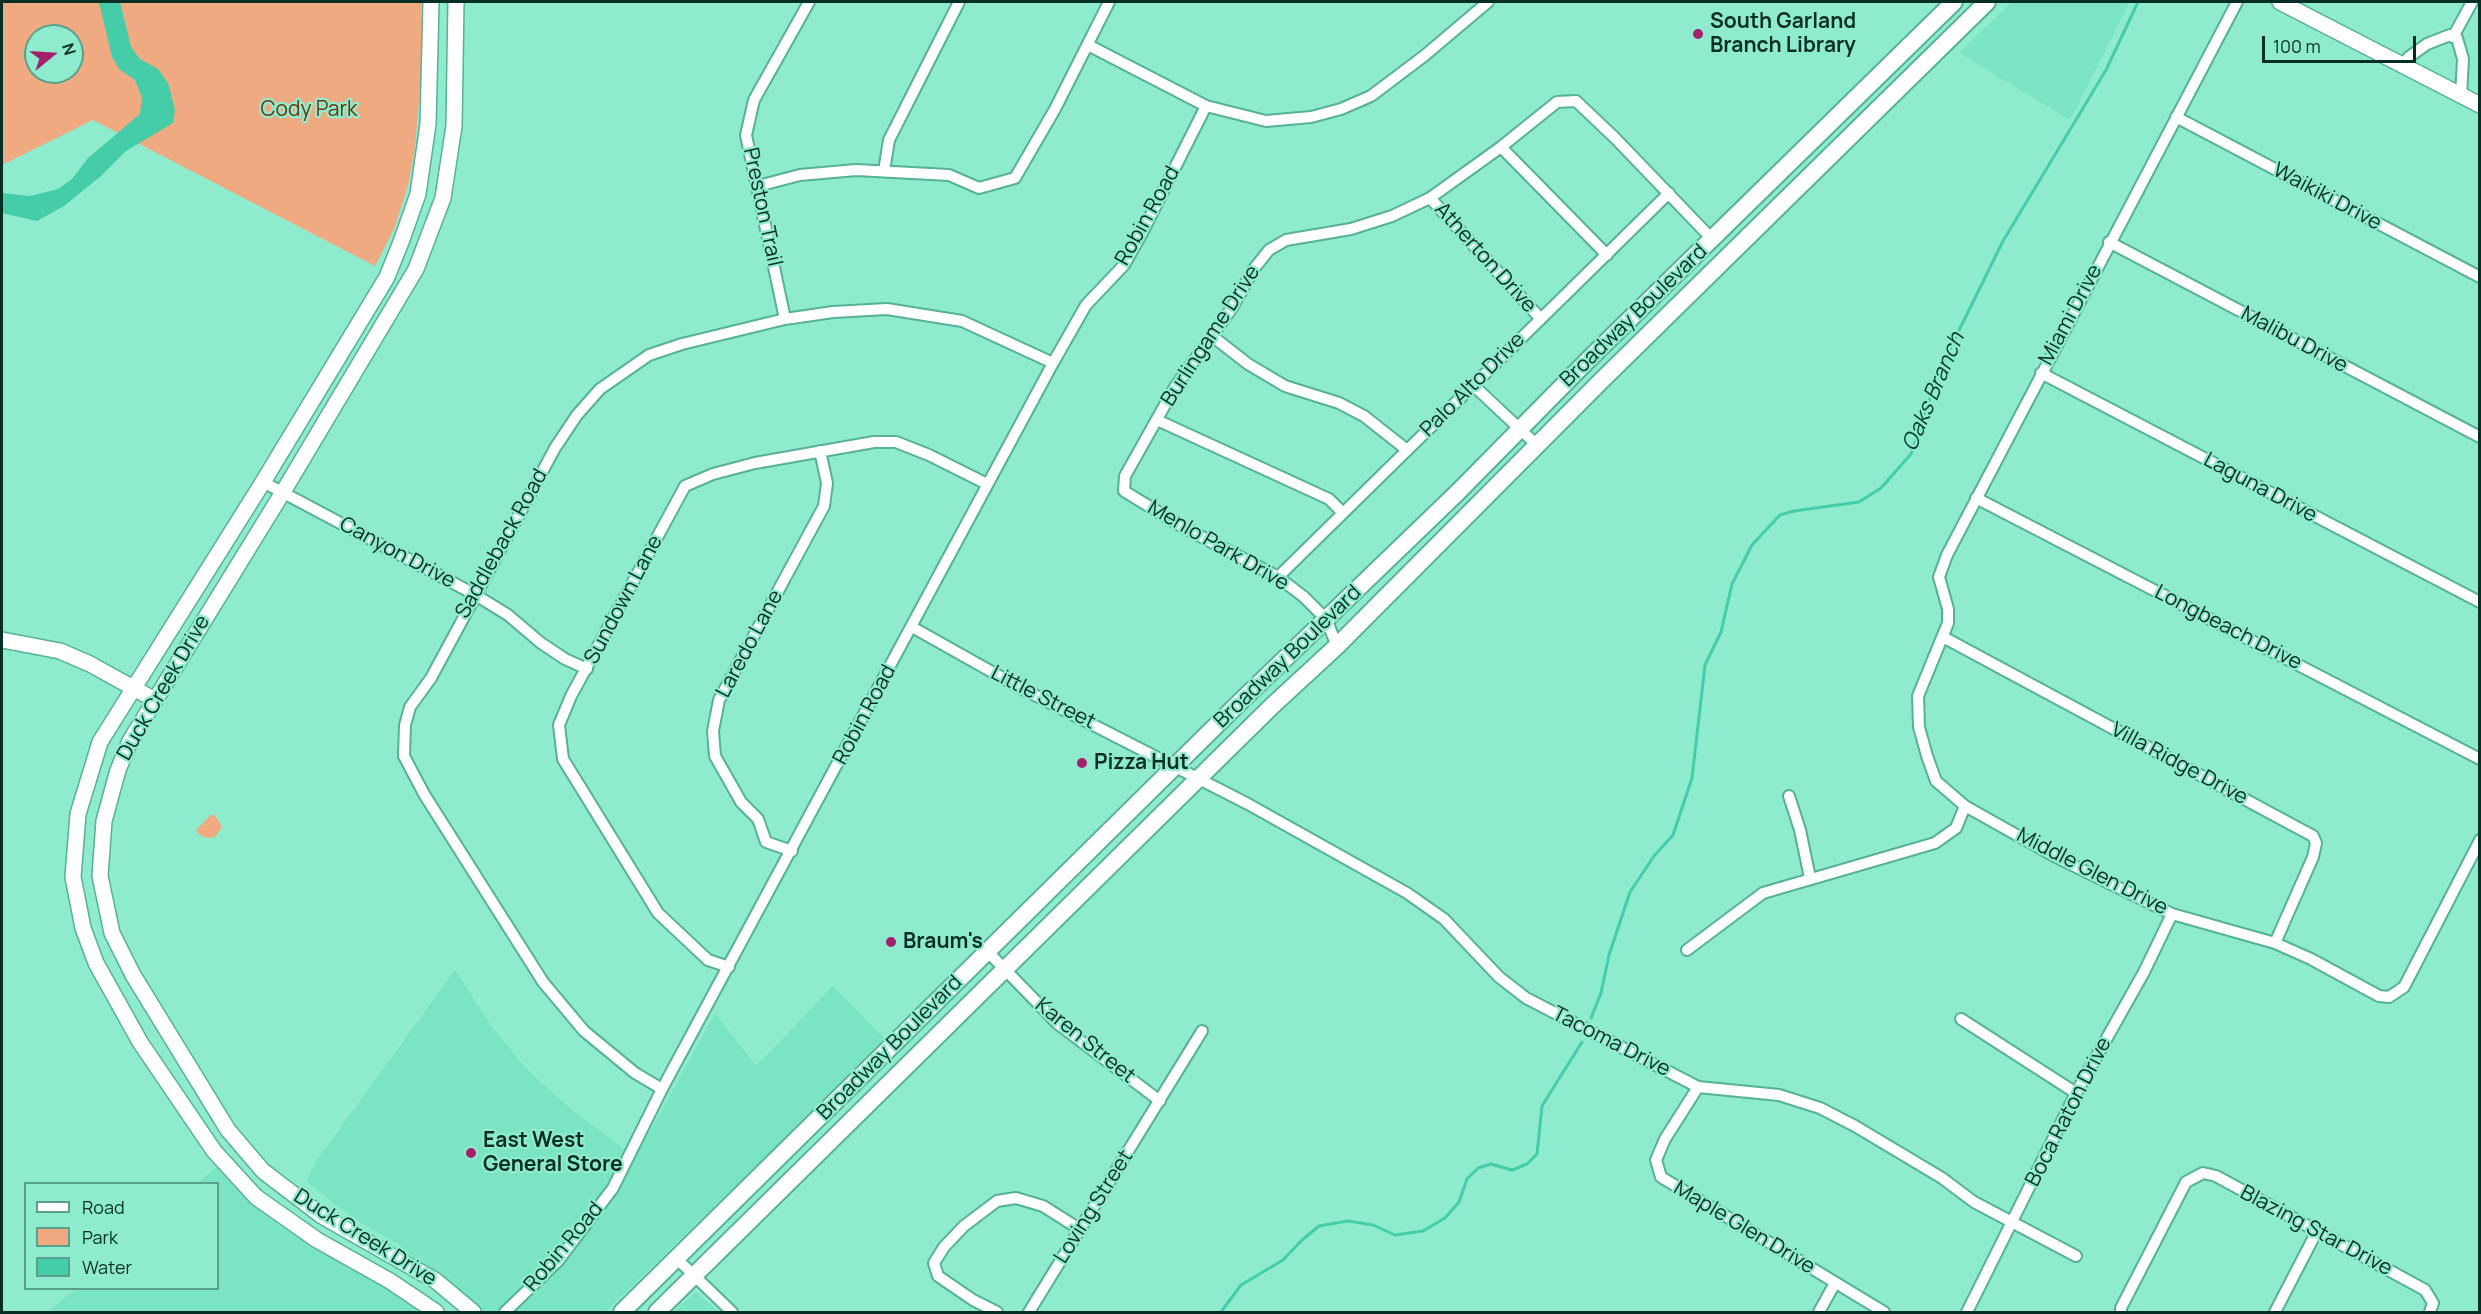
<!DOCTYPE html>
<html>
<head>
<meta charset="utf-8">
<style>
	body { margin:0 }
	#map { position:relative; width:2481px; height:1314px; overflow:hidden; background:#8febce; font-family:Manrope,sans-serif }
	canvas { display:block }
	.frame { position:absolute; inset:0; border:3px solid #052f25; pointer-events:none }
	.legend { position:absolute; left:24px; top:1182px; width:195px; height:108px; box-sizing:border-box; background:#8febce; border:2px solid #58a08a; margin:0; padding:8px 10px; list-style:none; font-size:18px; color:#052f25 }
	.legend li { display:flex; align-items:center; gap:12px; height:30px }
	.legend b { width:30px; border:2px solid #58a08a }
	.north { position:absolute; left:24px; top:24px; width:60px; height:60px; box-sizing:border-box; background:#8febce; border:2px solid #58a08a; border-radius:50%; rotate:72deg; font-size:16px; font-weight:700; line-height:24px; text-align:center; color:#052f25 }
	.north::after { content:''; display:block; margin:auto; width:21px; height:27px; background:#a5206c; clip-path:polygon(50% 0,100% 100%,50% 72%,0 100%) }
	.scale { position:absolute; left:2262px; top:36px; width:154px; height:27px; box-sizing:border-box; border:3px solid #052f25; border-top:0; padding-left:8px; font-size:18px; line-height:21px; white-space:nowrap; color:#052f25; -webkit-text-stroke:4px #8febce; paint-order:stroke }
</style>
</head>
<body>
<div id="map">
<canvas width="2481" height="1314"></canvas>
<div class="frame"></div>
<ul class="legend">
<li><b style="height:8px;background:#fff"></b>Road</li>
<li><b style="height:16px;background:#efaa82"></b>Park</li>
<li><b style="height:16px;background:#45cda9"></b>Water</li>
</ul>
<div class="north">N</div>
<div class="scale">100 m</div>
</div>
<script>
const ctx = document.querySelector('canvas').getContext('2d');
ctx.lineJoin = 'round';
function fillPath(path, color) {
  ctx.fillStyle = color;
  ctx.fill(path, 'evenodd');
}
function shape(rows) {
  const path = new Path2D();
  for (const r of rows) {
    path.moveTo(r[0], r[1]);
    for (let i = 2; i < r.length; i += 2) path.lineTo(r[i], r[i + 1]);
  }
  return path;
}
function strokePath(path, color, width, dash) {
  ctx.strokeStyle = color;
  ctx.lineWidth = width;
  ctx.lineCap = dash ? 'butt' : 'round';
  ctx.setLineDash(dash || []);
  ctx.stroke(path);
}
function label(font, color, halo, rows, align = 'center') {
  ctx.font = font + ' Manrope,sans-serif';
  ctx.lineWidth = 4.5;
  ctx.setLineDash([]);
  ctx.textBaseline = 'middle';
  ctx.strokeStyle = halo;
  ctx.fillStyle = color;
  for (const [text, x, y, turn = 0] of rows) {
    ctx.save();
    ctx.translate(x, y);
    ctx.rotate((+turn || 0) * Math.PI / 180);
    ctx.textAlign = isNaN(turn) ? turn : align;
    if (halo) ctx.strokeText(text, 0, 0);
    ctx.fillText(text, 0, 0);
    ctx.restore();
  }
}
fillPath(shape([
	[2011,2,2130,2,2070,120,1959,53],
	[455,970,495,1031,525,1067,569,1108,634,1156,652,1128,715,1013,756,1066,833,986,886,1040,605,1312,483,1312,401,1246,351,1217,306,1181,317,1160],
	[218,1166,403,1297,423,1312,48,1312,76,1289,218,1288,218,1184,197,1183],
	[696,1292,718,1312,674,1312]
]), '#7be4c4');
fillPath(shape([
	[2,2,421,2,422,65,415,148,408,186,394,229,375,266,93,120,2,165],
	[36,36,72,36,72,72,36,72],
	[211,815,215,815,222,827,215,837,208,838,201,836,196,830]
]), '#efaa82');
fillPath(shape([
	[99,2,120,2,131,47,140,59,158,69,168,83,175,110,173,123,126,151,101,176,64,206,37,221,2,213,2,193,30,196,58,189,72,179,88,158,140,114,142,98,135,80,119,69,112,57]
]), '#45cda9');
strokePath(shape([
	[1591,1018,1601,993,1609,955,1630,892,1654,856,1673,835,1692,778,1705,665,1721,632,1732,584,1752,545,1780,515,1794,511,1859,502,1881,488,1911,454,1940,369,2003,241,2106,70,2138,2],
	[1221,1312,1241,1285,1283,1260,1302,1240,1319,1226,1348,1221,1373,1225,1395,1235,1423,1231,1445,1218,1459,1202,1467,1179,1478,1168,1491,1164,1512,1170,1527,1164,1537,1154,1542,1106,1582,1042]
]), '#45cda9', 3);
const street = shape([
	[2237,2,1947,555,1939,577,1948,609,1948,623,1918,696,1919,727,1927,756,1936,781,1965,806,2054,856,2172,914,2275,943,2311,959,2379,996,2389,997,2404,987,2480,840],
	[2453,37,2472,2],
	[1088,45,1206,106,1266,121,1311,117,1341,109,1371,96,1424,56,1488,2],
	[2402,65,2409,57,2427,44,2450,35,2457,38,2463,59,2461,96],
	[2176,117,2480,277],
	[1501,147,1607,255],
	[884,171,889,140,959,2],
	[758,186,800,175,856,170,949,175,979,188,1015,178,1055,109,1109,2],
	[1430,198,1540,318],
	[2109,242,2480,437],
	[785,319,746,135,754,100,809,2],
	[1212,336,1248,364,1285,386,1339,403,1364,416,1407,450],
	[2041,373,2480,602],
	[1474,386,1538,446],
	[1157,420,1329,499,1342,512],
	[263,482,474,594,508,615,541,643,565,659,587,669],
	[1976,498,2480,759],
	[1278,577,1669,193],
	[912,627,1017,686,1248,804,1407,893,1444,919,1499,977,1526,998,1698,1087,1779,1095,1820,1108,1855,1126,1942,1178,1974,1202,2076,1256],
	[1943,637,2313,836,2316,843,2313,857,2275,943],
	[1337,646,1326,619,1304,597,1278,577,1181,526,1124,491,1125,476,1175,387,1232,308,1253,270,1269,250,1286,240,1351,229,1392,216,1430,198,1501,147,1557,102,1576,101,1615,138,1712,239],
	[1789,796,1800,830,1810,878],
	[792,851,766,842,758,819,741,802,715,756,713,731,719,700,824,506,827,483,820,451],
	[1687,950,1763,893,1935,843,1956,828,1965,806],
	[988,952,1058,1024,1160,1101],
	[729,967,708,960,658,913,563,759,559,725,571,696,685,486,713,474,755,463,874,442,896,442,929,455,987,484],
	[1961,1019,2076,1093],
	[1698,1087,1665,1139,1656,1160,1661,1177,1884,1312],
	[662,1089,635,1073,584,1031,543,982,424,794,404,756,405,725,410,707,431,678,555,448,577,415,600,389,649,355,682,344,785,319,833,312,887,309,962,321,1053,363],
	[677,1259,732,1312],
	[505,1312,558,1261,613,1188,662,1089,1053,363,1086,305,1124,265,1142,233,1206,106],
	[997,1312,973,1300,938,1276,934,1263,944,1247,964,1226,997,1201,1016,1198,1043,1206,1081,1230],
	[1029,1312,1202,1031],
	[1819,1312,1835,1283],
	[1967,1312,2076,1093,2144,972,2172,914],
	[2121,1312,2121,1308,2186,1182,2203,1173,2216,1176,2425,1290,2433,1303,2430,1312],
	[2275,1312,2317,1231]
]);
const secondary = shape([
	[431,2,428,124,418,194,401,242,387,277,263,482,100,742,78,814,73,877,83,928,96,963,140,1042,214,1151,256,1197,317,1240,390,1281,436,1312],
	[456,2,454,126,443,198,416,269,283,492,130,741,118,770,104,821,100,876,112,933,133,975,228,1130,263,1171,322,1216,436,1281,473,1312],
	[2280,2,2480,105],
	[2,640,60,651,90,664,155,700]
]);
const primary = shape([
	[622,1312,1241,701,1458,492,1589,359,1954,2],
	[657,1312,1272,706,1337,646,1601,381,1987,2]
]);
strokePath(street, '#55b296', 14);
strokePath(secondary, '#55b296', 18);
strokePath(primary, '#55b296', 20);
strokePath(street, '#fff', 10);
strokePath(secondary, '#fff', 15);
strokePath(primary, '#fff', 16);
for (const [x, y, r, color] of [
	[1698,34,6,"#a5206c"],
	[1082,763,6,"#a5206c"],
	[891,942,6,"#a5206c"],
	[471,1153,6,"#a5206c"]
]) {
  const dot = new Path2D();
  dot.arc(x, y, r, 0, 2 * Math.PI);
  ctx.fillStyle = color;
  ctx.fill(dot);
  strokePath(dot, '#8febce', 2);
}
label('bold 21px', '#052f25', '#8febce', [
	["South Garland",1710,22],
	["Branch Library",1710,46],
	["Pizza Hut",1094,763],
	["Braum's",903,942],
	["East West",483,1141],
	["General Store",483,1165]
], 'left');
label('21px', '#6d350a', '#8febce', [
	["Cody Park",309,110]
]);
label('21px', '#052f25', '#8febce', [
	["Waikiki Drive",2327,197,28],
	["Preston Trail",762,207,78],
	["Robin Road",1148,216,-61],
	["Atherton Drive",1485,258,48],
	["Miami Drive",2071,315,-62],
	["Broadway Boulevard",1634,316,-44],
	["Burlingame Drive",1211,336,-57],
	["Malibu Drive",2294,340,28],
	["Palo Alto Drive",1473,385,-45],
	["Laguna Drive",2260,488,28],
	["Saddleback Road",502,544,-61],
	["Menlo Park Drive",1218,546,30],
	["Canyon Drive",397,553,28],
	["Sundown Lane",624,600,-62],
	["Longbeach Drive",2228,628,27],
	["Laredo Lane",750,644,-62],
	["Broadway Boulevard",1288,657,-44],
	["Duck Creek Drive",164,688,-60],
	["Little Street",1043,698,27],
	["Robin Road",865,715,-62],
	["Villa Ridge Drive",2179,764,28],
	["Middle Glen Drive",2092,872,27],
	["Karen Street",1085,1041,39],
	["Tacoma Drive",1611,1042,27],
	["Broadway Boulevard",890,1048,-45],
	["Boca Raton Drive",2069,1112,-63],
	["Loving Street",1094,1207,-58],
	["Maple Glen Drive",1744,1228,31],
	["Blazing Star Drive",2316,1231,28],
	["Duck Creek Drive",365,1238,32],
	["Robin Road",564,1247,-50]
]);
label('italic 22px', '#024031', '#8febce', [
	["Oaks Branch",1934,392,-67]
]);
</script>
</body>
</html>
